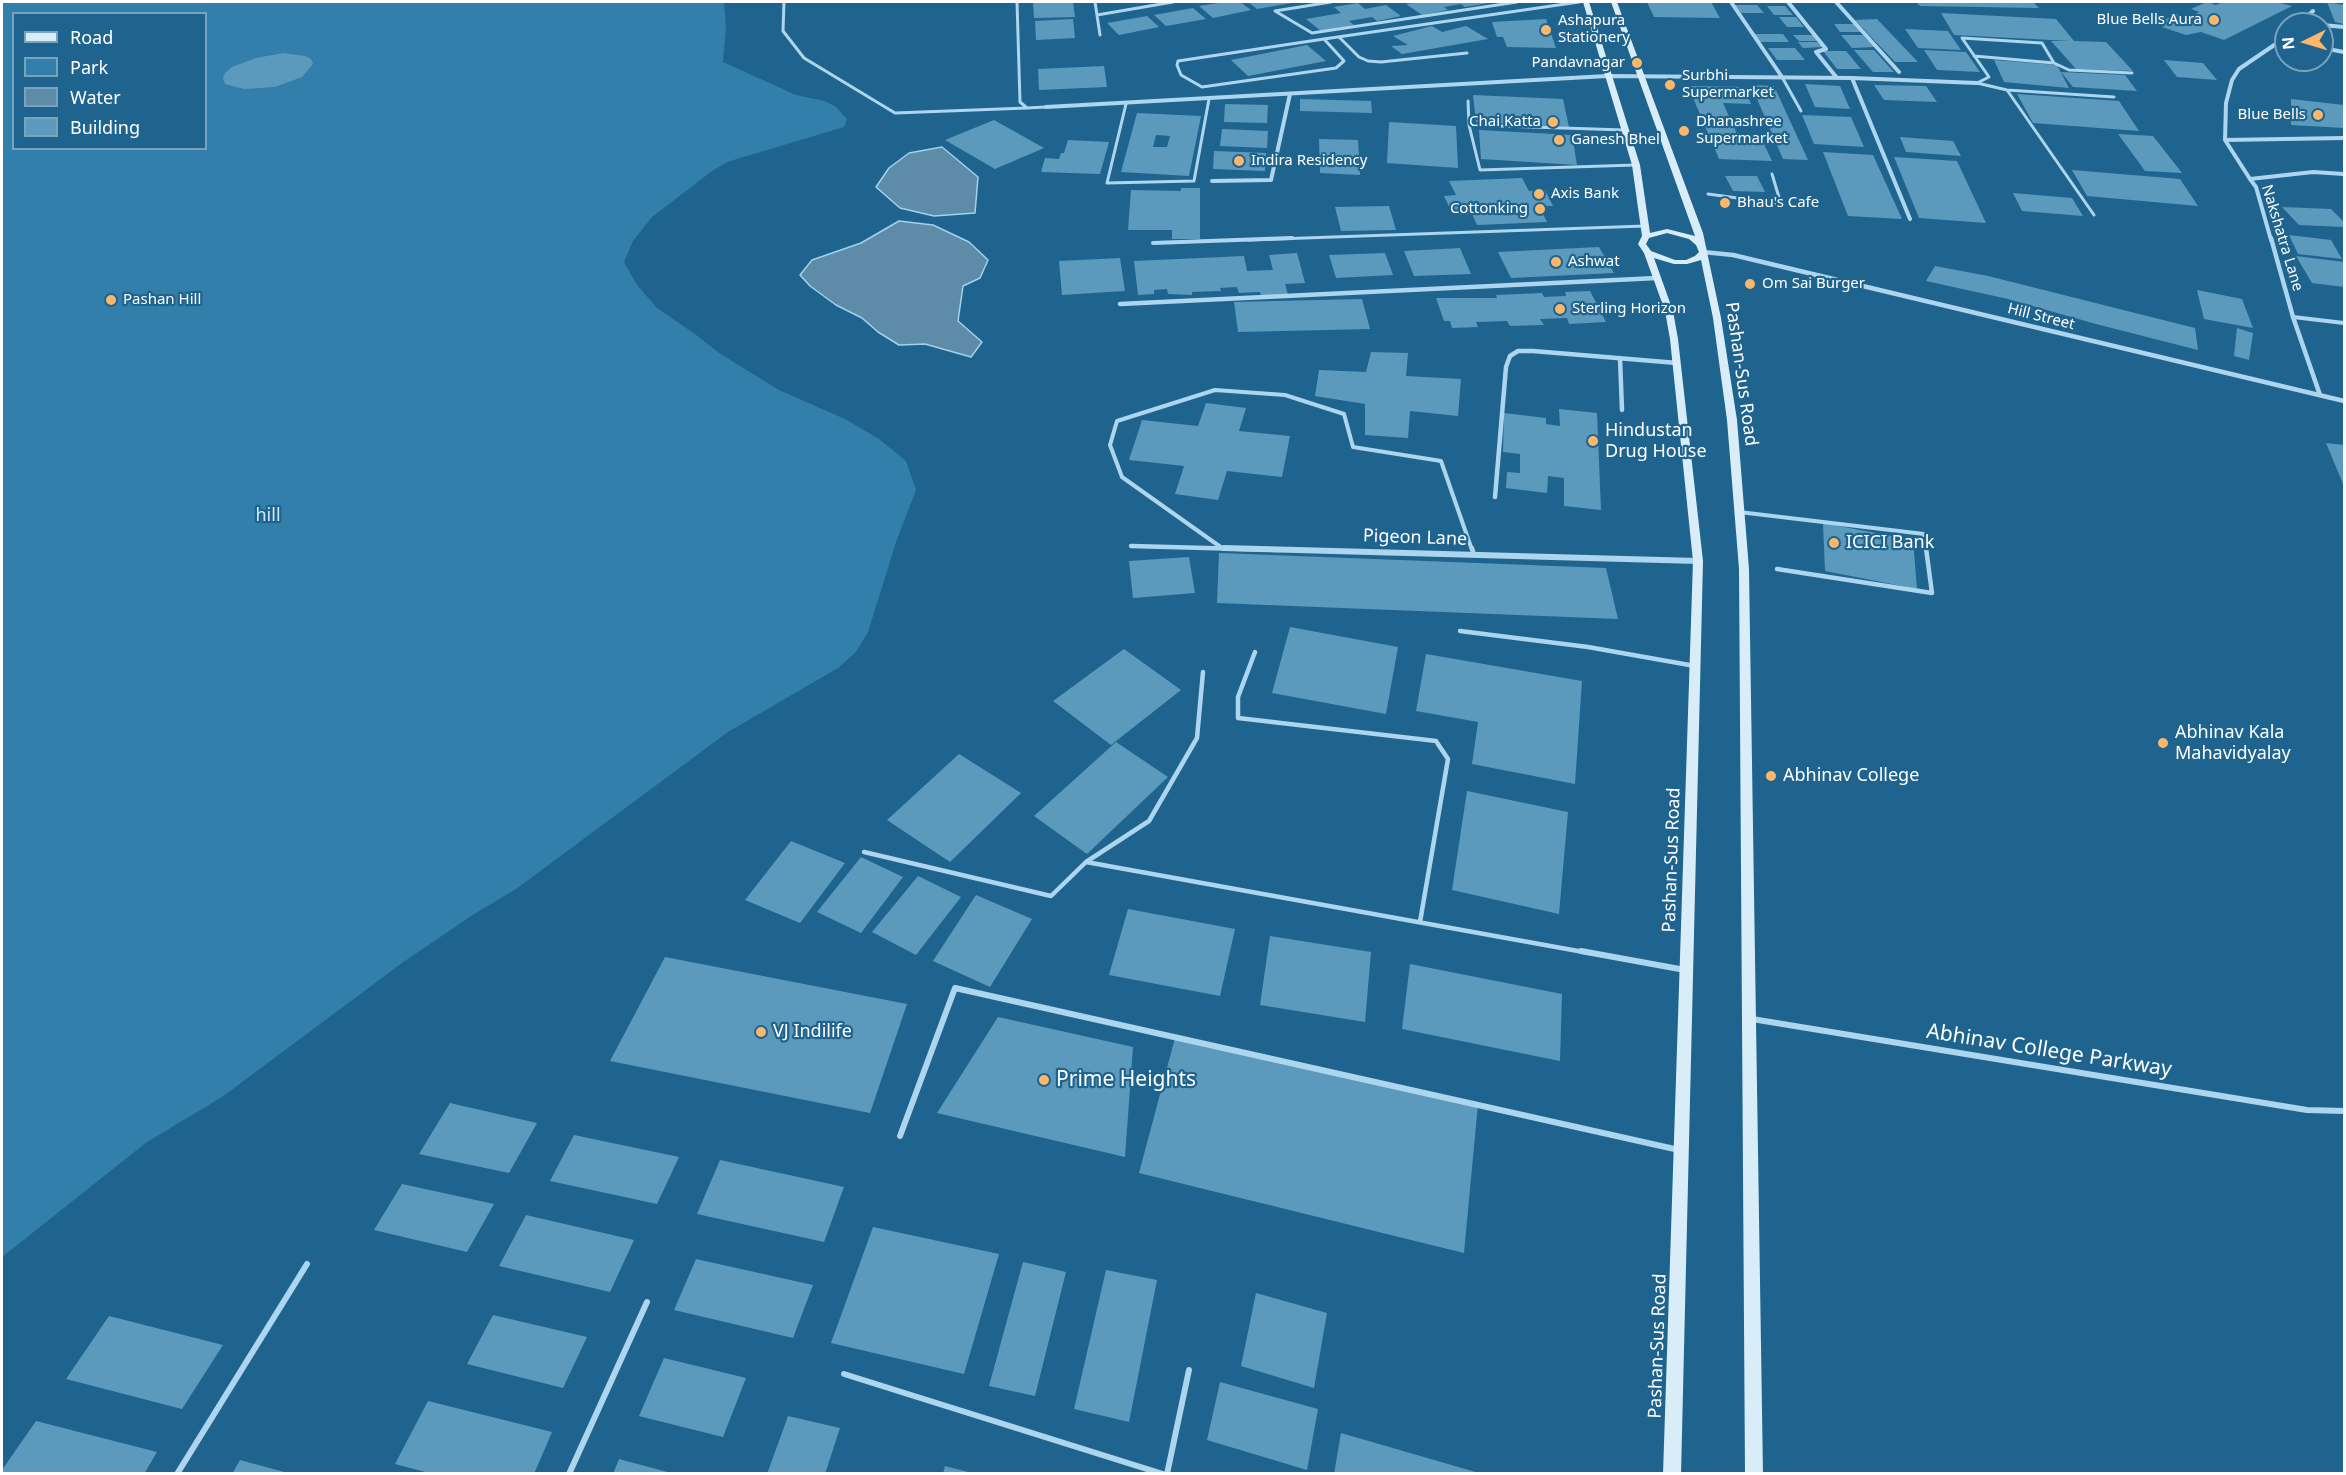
<!DOCTYPE html>
<html>
<head>
<meta charset="utf-8">
<style>
	body { margin:0 }
	#map { position:relative; width:2346px; height:1475px; overflow:hidden; background:#1f648e; font-family:"Noto Sans",sans-serif }
	canvas { display:block }
	.frame { position:absolute; inset:0; border:3px solid #fff; pointer-events:none }
	.legend { position:absolute; left:12px; top:12px; width:195px; height:138px; box-sizing:border-box; background:#1f648e; border:2px solid #79a2bb; margin:0; padding:8px 10px; list-style:none; font-size:18px; color:#fff }
	.legend li { display:flex; align-items:center; gap:12px; height:30px }
	.legend b { width:30px; border:2px solid #79a2bb }
	.north { position:absolute; left:2274px; top:12px; width:60px; height:60px; box-sizing:border-box; background:#1f648e; border:2px solid #79a2bb; border-radius:50%; rotate:265deg; font-size:16px; font-weight:700; line-height:24px; text-align:center; color:#fff }
	.north::after { content:''; display:block; margin:auto; width:21px; height:27px; background:#fbb76c; clip-path:polygon(50% 0,100% 100%,50% 72%,0 100%) }
</style>
</head>
<body>
<div id="map">
<canvas width="2346" height="1475"></canvas>
<div class="frame"></div>
<ul class="legend">
<li><b style="height:8px;background:#d9edf9"></b>Road</li>
<li><b style="height:16px;background:#327fab"></b>Park</li>
<li><b style="height:16px;background:#5d8ba8"></b>Water</li>
<li><b style="height:16px;background:#5c9abd"></b>Building</li>
</ul>
<div class="north">N</div>
</div>
<script>
const ctx = document.querySelector('canvas').getContext('2d');
ctx.lineJoin = 'round';
function fillPath(path, color) {
  ctx.fillStyle = color;
  ctx.fill(path, 'evenodd');
}
function shape(rows) {
  const path = new Path2D();
  for (const r of rows) {
    path.moveTo(r[0], r[1]);
    for (let i = 2; i < r.length; i += 2) path.lineTo(r[i], r[i + 1]);
  }
  return path;
}
function strokePath(path, color, width, dash) {
  ctx.strokeStyle = color;
  ctx.lineWidth = width;
  ctx.lineCap = dash ? 'butt' : 'round';
  ctx.setLineDash(dash || []);
  ctx.stroke(path);
}
function label(font, color, halo, rows, align = 'center') {
  ctx.font = font + ' "Noto Sans",sans-serif';
  ctx.lineWidth = 4.5;
  ctx.setLineDash([]);
  ctx.textBaseline = 'middle';
  ctx.strokeStyle = halo;
  ctx.fillStyle = color;
  for (const [text, x, y, turn = 0] of rows) {
    ctx.save();
    ctx.translate(x, y);
    ctx.rotate((+turn || 0) * Math.PI / 180);
    ctx.textAlign = isNaN(turn) ? turn : align;
    if (halo) ctx.strokeText(text, 0, 0);
    ctx.fillText(text, 0, 0);
    ctx.restore();
  }
}
fillPath(shape([
	[2,2,724,2,726,27,723,62,796,95,824,101,835,106,847,119,844,127,727,162,712,171,652,217,633,241,624,262,637,285,657,308,695,334,719,353,779,390,847,420,879,439,906,461,916,490,896,542,868,632,856,652,838,668,728,732,516,889,471,916,402,963,222,1097,147,1142,2,1257],
	[14,14,206,14,206,148,14,148]
]), '#327fab');
const water = shape([
	[942,147,978,177,975,213,934,216,900,208,876,187,889,168,909,153,942,147],
	[899,221,933,225,969,242,988,260,980,278,963,286,958,321,982,342,971,357,925,344,899,345,878,332,862,318,836,305,810,286,800,275,812,260,861,243,899,221]
]);
fillPath(water, '#5d8ba8');
strokePath(water, '#a0d3ee', 1.5);
fillPath(shape([
	[1033,2,1073,2,1075,17,1034,18],
	[1225,2,1240,2,1251,10,1213,18,1199,6],
	[1248,2,1291,2,1292,3,1257,9],
	[1418,2,1489,2,1489,3,1465,7,1461,4,1444,7,1448,10,1422,15,1406,4],
	[1647,2,1711,2,1720,18,1654,17],
	[1916,2,2033,2,2039,8,1920,6],
	[2207,2,2216,5,2223,2,2277,2,2292,6,2224,40,2201,32,2186,35,2162,27,2166,25,2160,22,2177,14,2188,18,2199,12,2191,9],
	[2327,2,2344,5,2344,24,2335,22],
	[1358,3,1365,9,1386,5,1401,16,1377,21,1372,17,1349,21,1354,25,1321,31,1306,19,1341,13,1334,7],
	[1735,5,1757,5,1764,13,1741,13],
	[1767,6,1785,6,1793,15,1774,15],
	[1193,8,1206,19,1166,26,1154,15],
	[1941,13,2056,19,2074,41,2106,42,2133,71,2076,69,2051,41,2071,41,1954,35],
	[1147,16,1159,27,1119,35,1107,23],
	[1779,17,1796,17,1804,27,1787,27],
	[1073,19,1075,38,1036,40,1035,21],
	[1546,19,1556,48,1507,47,1503,37,1497,37,1492,22],
	[1877,19,1896,39,1918,62,1895,62,1855,20],
	[1834,24,1855,24,1862,32,1840,32],
	[1432,26,1442,32,1466,26,1488,39,1402,54,1391,46,1408,45,1393,36],
	[1905,29,1948,31,1961,50,1918,48],
	[1754,34,1783,34,1789,42,1759,42],
	[1793,35,1813,35,1818,41,1799,41],
	[1841,35,1863,35,1874,47,1852,48],
	[1798,42,1817,42,1823,47,1803,48],
	[1307,45,1326,61,1248,76,1231,60],
	[1768,48,1795,48,1805,60,1777,60],
	[1854,50,1874,50,1894,72,1873,72],
	[1924,50,1966,52,1980,72,1937,70],
	[1823,51,1846,51,1861,69,1837,69],
	[283,53,305,56,311,59,313,64,302,77,275,87,244,89,225,84,223,78,225,73,232,67,256,58],
	[1994,60,2057,65,2069,88,2004,82],
	[2164,60,2203,63,2217,80,2177,77],
	[1104,66,1107,87,1039,90,1038,69],
	[2061,72,2125,75,2137,91,2073,87],
	[1805,84,1840,86,1850,109,1815,107],
	[1751,85,1774,86,1808,160,1783,159],
	[1874,85,1926,86,1937,102,1884,100],
	[1688,86,1744,87,1751,104,1723,103,1741,143,1764,144,1772,161,1719,159],
	[2017,94,2119,101,2139,131,2033,123],
	[1473,95,1563,99,1569,127,1476,122],
	[1300,99,1371,101,1372,113,1300,111],
	[2291,99,2344,105,2344,128,2291,125],
	[1225,104,1268,105,1267,123,1224,122],
	[1137,113,1201,116,1189,176,1121,172],
	[1156,135,1170,136,1167,147,1153,147],
	[1802,115,1851,117,1864,147,1814,144],
	[994,120,1044,148,995,169,945,140],
	[1389,122,1456,126,1458,168,1387,163],
	[1222,129,1268,131,1267,148,1220,146],
	[1479,130,1572,135,1577,165,1481,159],
	[2118,134,2153,136,2182,173,2145,171],
	[1900,137,1953,141,1961,156,1906,152],
	[1319,139,1358,140,1360,175,1320,173],
	[1068,140,1109,142,1100,174,1041,172,1045,158,1059,159,1061,153,1064,153],
	[1214,151,1266,153,1265,171,1213,169],
	[1823,152,1873,155,1902,219,1848,216],
	[1894,157,1957,161,1986,223,1919,218],
	[2072,170,2180,179,2198,206,2087,196],
	[1725,176,1757,176,1765,192,1733,191],
	[1522,178,1529,191,1545,190,1553,206,1539,206,1547,222,1477,225,1472,214,1453,215,1444,196,1456,195,1449,181],
	[1181,188,1200,188,1200,239,1172,239,1172,230,1128,230,1131,190,1181,191],
	[2013,193,2072,198,2083,216,2022,211],
	[1389,206,1396,230,1341,231,1335,207],
	[2282,207,2331,209,2344,222,2344,227,2299,225],
	[2289,235,2331,240,2342,259,2298,254],
	[1599,247,1614,273,1511,278,1498,252],
	[1460,248,1471,274,1414,276,1404,251],
	[1297,253,1305,283,1285,284,1288,295,1261,296,1260,292,1239,293,1237,287,1220,288,1221,291,1192,292,1192,295,1168,294,1167,289,1154,290,1154,294,1138,295,1134,261,1244,256,1247,271,1273,270,1269,255],
	[1385,253,1393,275,1336,278,1329,255],
	[2296,256,2344,262,2344,287,2312,283],
	[1120,258,1125,291,1062,295,1059,261],
	[1935,266,1988,276,2195,328,2198,350,2096,324,2008,299,1926,281],
	[2197,290,2242,299,2253,328,2204,319],
	[1590,291,1606,322,1569,324,1567,318,1540,319,1544,325,1510,326,1507,321,1476,322,1478,327,1452,328,1450,321,1444,321,1436,298,1497,298,1496,295,1542,293,1544,297,1566,296,1565,292],
	[1362,299,1370,329,1238,332,1234,302],
	[2237,328,2253,333,2249,360,2234,356],
	[1371,352,1408,353,1406,376,1461,379,1458,416,1410,411,1408,438,1365,435,1365,404,1315,396,1319,370,1366,372],
	[1206,403,1246,408,1239,431,1290,436,1282,477,1227,471,1218,500,1175,494,1184,466,1129,460,1142,420,1198,426],
	[1559,409,1597,413,1601,510,1564,506,1564,478,1548,476,1547,493,1506,488,1507,472,1520,473,1520,454,1503,452,1504,413,1546,418,1546,424,1560,426],
	[2326,443,2344,445,2344,486],
	[1823,523,1913,540,1917,589,1825,571],
	[1219,553,1606,568,1618,619,1217,603],
	[1189,557,1195,593,1133,598,1129,561],
	[1290,627,1398,647,1386,714,1272,693],
	[1124,649,1181,690,1111,745,1053,701],
	[1426,654,1582,681,1575,784,1472,764,1478,722,1416,711],
	[1116,742,1168,777,1087,854,1034,816],
	[959,754,1021,793,950,862,887,820],
	[1467,791,1568,812,1559,914,1452,890],
	[791,841,845,863,800,923,745,900],
	[861,857,903,877,861,933,817,912],
	[918,876,961,897,916,955,872,932],
	[976,895,1032,919,990,987,933,961],
	[1128,909,1235,929,1220,996,1109,975],
	[1270,936,1371,952,1365,1022,1260,1005],
	[665,957,907,1004,870,1113,610,1061],
	[1410,964,1562,994,1560,1061,1402,1029],
	[998,1017,1133,1047,1125,1157,937,1113],
	[1175,1038,1478,1104,1464,1253,1139,1173],
	[450,1103,537,1123,509,1173,419,1154],
	[574,1135,679,1157,657,1204,550,1181],
	[720,1160,844,1187,824,1242,697,1214],
	[402,1184,494,1204,467,1252,374,1230],
	[526,1215,634,1240,610,1292,499,1266],
	[873,1227,999,1254,964,1374,831,1343],
	[696,1259,813,1285,793,1338,674,1310],
	[1023,1262,1066,1272,1035,1396,989,1386],
	[1106,1270,1157,1280,1129,1422,1074,1409],
	[1256,1293,1327,1313,1314,1388,1241,1366],
	[493,1315,587,1337,563,1388,467,1364],
	[109,1316,223,1345,182,1409,66,1379],
	[664,1358,746,1378,723,1437,639,1416],
	[1220,1382,1318,1409,1307,1470,1207,1440],
	[428,1401,552,1432,534,1474,433,1474,395,1464],
	[788,1416,840,1428,825,1474,767,1474],
	[36,1421,157,1452,144,1474,2,1474,2,1470],
	[1341,1433,1479,1473,1479,1474,1334,1474],
	[619,1459,671,1473,671,1474,613,1474],
	[240,1460,288,1473,288,1474,232,1474],
	[945,1466,972,1473,972,1474,943,1474]
]), '#5c9abd');
strokePath(shape([
	[784,2,783,31,804,58,895,113,1027,108],
	[1017,2,1020,102,1027,108,1046,107],
	[1095,2,1100,35],
	[1331,2,1275,11,1312,33,1517,2],
	[1097,15,1173,2],
	[1339,37,1359,57,1368,61,1381,62,1467,53],
	[1962,38,2042,43,2054,63,2069,70,2132,73],
	[1962,38,1989,77,1977,83],
	[1324,39,1344,61,1336,68,1202,87,1181,75,1177,65,1178,61,1324,39],
	[1324,39,1579,2],
	[1974,56,2054,63],
	[1782,77,1801,111],
	[1977,83,2007,90,2114,97],
	[2007,90,2094,215],
	[1468,101,1469,125,1480,170,1635,165],
	[1126,104,1107,183,1194,181,1209,99],
	[1469,125,1625,130],
	[1708,194,1781,204,1772,174],
	[1248,240,1645,226]
]), '#add5ed', 3);
strokePath(shape([
	[1153,243,1292,238],
	[2293,317,2344,323],
	[1739,512,1924,534,1926,550],
	[1222,548,1122,477,1110,445,1117,421,1215,390,1285,395,1344,414,1353,447,1441,461,1472,550]
]), '#add5ed', 4);
strokePath(shape([
	[1472,548,1474,555],
	[1777,569,1932,593,1926,548],
	[1460,631,1588,647,1695,666],
	[1255,652,1238,697,1238,718,1436,741,1448,759,1420,922],
	[864,852,1051,896,1086,862,1149,821,1197,738,1203,672],
	[1086,862,1589,953]
]), '#add5ed', 4.5);
strokePath(shape([
	[1581,951,1685,970],
	[1752,1019,2307,1110,2344,1111],
	[900,1136,955,988,1679,1150],
	[844,1374,1163,1474],
	[177,1474,307,1264],
	[569,1474,647,1302],
	[1167,1474,1189,1370]
]), '#add5ed', 6);
strokePath(shape([
	[1731,2,1782,77],
	[1788,2,1826,49,1816,52,1837,78],
	[1836,2,1899,72],
	[2301,22,2316,24],
	[2299,24,2313,11],
	[2322,25,2344,27],
	[2322,48,2344,52],
	[1852,78,1910,219],
	[1046,107,1607,76,1852,78,1977,83],
	[2225,140,2344,138],
	[2250,179,2225,140,2226,103,2232,80,2239,69,2286,37],
	[1212,181,1271,180,1290,94],
	[2271,240,2256,187,2250,179,2313,172,2344,174]
]), '#add5ed', 4);
strokePath(shape([
	[2271,238,2293,317,2320,395],
	[1703,252,1733,255,2344,401],
	[1120,304,1657,278],
	[1620,358,1622,410],
	[1495,497,1506,367,1510,356,1518,351,1533,351,1677,363],
	[1131,546,1280,550]
]), '#add5ed', 4.5);
strokePath(shape([
	[1224,548,1698,561]
]), '#add5ed', 6);
fillPath(shape([
	[1583,2,1589,2,1640,165,1650,233,1667,229,1695,236,1611,2,1617,2,1703,233,1721,318,1737,420,1749,569,1763,1474,1745,1474,1739,569,1727,420,1713,318,1701,260,1687,264,1674,264,1654,258,1673,311,1678,339,1703,561,1681,1474,1663,1474,1693,561,1670,339,1665,311,1644,253,1638,244,1642,236,1632,165,1583,2],
	[1667,233,1689,239,1696,245,1699,252,1695,256,1686,260,1675,260,1651,251,1646,244,1649,238,1667,233]
]), '#d9edf9');
for (const [x, y, r, color] of [
	[2214,20,6,"#fbb76c"],
	[1546,30,6,"#fbb76c"],
	[1637,63,6,"#fbb76c"],
	[1670,85,6,"#fbb76c"],
	[2318,115,6,"#fbb76c"],
	[1553,122,6,"#fbb76c"],
	[1684,131,6,"#fbb76c"],
	[1559,140,6,"#fbb76c"],
	[1239,161,6,"#fbb76c"],
	[1539,194,6,"#fbb76c"],
	[1725,203,6,"#fbb76c"],
	[1540,209,6,"#fbb76c"],
	[1556,262,6,"#fbb76c"],
	[1750,284,6,"#fbb76c"],
	[111,300,6,"#fbb76c"],
	[1560,309,6,"#fbb76c"],
	[1593,441,6,"#fbb76c"],
	[1834,543,6,"#fbb76c"],
	[2163,743,6,"#fbb76c"],
	[1771,776,6,"#fbb76c"],
	[761,1032,6,"#fbb76c"],
	[1044,1080,6,"#fbb76c"]
]) {
  const dot = new Path2D();
  dot.arc(x, y, r, 0, 2 * Math.PI);
  ctx.fillStyle = color;
  ctx.fill(dot);
  strokePath(dot, '#1f648e', 2);
}
label('15px', '#fff', '#1f648e', [
	["Blue Bells Aura",2202,20,"right"],
	["Ashapura",1558,21],
	["Stationery",1558,38],
	["Pandavnagar",1625,63,"right"],
	["Surbhi",1682,76],
	["Supermarket",1682,93],
	["Blue Bells",2306,115,"right"],
	["Chai Katta",1541,122,"right"],
	["Dhanashree",1696,122],
	["Supermarket",1696,139],
	["Ganesh Bhel",1571,140],
	["Indira Residency",1251,161],
	["Axis Bank",1551,194],
	["Bhau's Cafe",1737,203],
	["Cottonking",1528,209,"right"],
	["Ashwat",1568,262],
	["Om Sai Burger",1762,284],
	["Pashan Hill",123,300],
	["Sterling Horizon",1572,309]
], 'left');
label('15px', '#fff', '#1f648e', [
	["Nakshatra Lane",2282,238,73],
	["Hill Street",2041,317,14]
]);
label('18px', '#fff', '#1f648e', [
	["Pashan-Sus Road",1741,374,82],
	["Pigeon Lane",1415,538,2],
	["Pashan-Sus Road",1672,860,-88],
	["Pashan-Sus Road",1658,1346,-88]
]);
label('18px', '#fff', '#1f648e', [
	["Hindustan",1605,431],
	["Drug House",1605,452],
	["ICICI Bank",1846,543],
	["Abhinav Kala",2175,733],
	["Mahavidyalay",2175,754],
	["Abhinav College",1783,776],
	["VJ Indilife",773,1032]
], 'left');
label('18px', '#d2ebf9', '#1f648e', [
	["hill",268,516]
]);
label('21px', '#fff', '#1f648e', [
	["Abhinav College Parkway",2049,1051,9]
]);
label('21px', '#fff', '#1f648e', [
	["Prime Heights",1056,1080]
], 'left');
</script>
</body>
</html>
